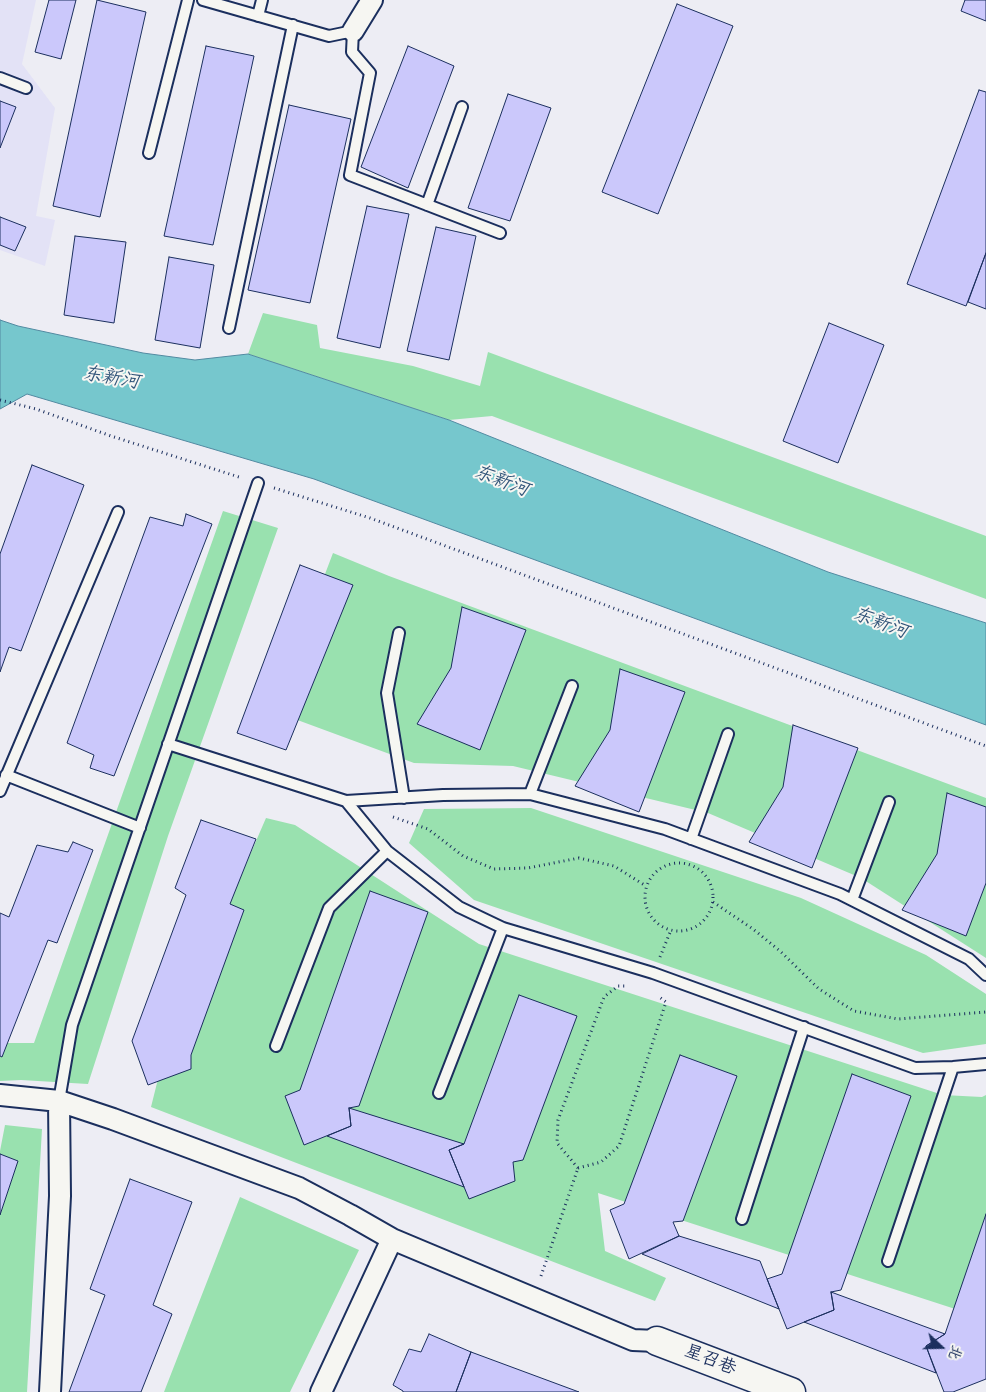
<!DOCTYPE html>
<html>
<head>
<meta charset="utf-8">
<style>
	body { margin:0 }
	#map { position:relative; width:986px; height:1392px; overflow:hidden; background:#ededf4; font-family:Mynerve,"LXGW WenKai TC",sans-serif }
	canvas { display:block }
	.north { position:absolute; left:916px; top:1322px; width:50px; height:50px; -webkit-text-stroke:4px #f6f6f2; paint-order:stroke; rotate:111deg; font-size:14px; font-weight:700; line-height:20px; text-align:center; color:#1b2f5e }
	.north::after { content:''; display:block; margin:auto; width:18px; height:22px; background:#1b2f5e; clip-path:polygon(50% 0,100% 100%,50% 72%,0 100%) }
</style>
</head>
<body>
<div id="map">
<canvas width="986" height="1392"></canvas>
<div class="north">北</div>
</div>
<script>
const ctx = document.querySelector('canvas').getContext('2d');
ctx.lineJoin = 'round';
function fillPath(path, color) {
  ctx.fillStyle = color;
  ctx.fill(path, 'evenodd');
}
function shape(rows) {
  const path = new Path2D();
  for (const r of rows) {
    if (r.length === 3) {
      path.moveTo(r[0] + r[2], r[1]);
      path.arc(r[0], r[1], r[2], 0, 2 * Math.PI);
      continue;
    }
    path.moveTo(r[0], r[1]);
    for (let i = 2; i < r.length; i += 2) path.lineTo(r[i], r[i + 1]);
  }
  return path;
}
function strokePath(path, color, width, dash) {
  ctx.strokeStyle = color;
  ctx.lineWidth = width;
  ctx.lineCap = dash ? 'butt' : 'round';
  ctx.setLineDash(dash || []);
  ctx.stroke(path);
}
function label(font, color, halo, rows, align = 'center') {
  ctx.font = font + ' Mynerve,"LXGW WenKai TC",sans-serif';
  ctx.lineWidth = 4;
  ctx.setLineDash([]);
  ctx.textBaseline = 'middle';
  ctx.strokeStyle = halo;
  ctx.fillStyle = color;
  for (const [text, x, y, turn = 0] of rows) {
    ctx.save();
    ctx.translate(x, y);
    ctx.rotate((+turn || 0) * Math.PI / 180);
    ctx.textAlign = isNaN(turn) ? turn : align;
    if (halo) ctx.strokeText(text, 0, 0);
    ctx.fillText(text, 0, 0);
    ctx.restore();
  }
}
fillPath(shape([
	[0,0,36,0,22,64,55,108,36,216,55,220,45,266,0,250]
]), '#e3e2f6');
fillPath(shape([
	[263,313,317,325,320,348,413,366,480,386,488,352,986,536,986,599,492,416,449,420,248,354],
	[223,511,278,528,168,836,88,1084,21,1080,0,1081,0,1043,34,1043],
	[333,553,389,576,986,798,986,958,861,878,708,813,513,766,414,763,273,711],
	[531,808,801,898,926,955,986,994,986,1044,923,1053,474,900,409,843,424,809],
	[266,818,295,825,479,944,943,1095,982,1097,986,1095,986,1319,598,1193,605,1251,666,1278,655,1301,151,1107,165,1051],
	[5,1125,42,1129,27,1392,0,1392,0,1151],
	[240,1197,359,1250,290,1392,164,1392]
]), '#99e1af');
const water = shape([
	[0,320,18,326,143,353,195,360,248,354,449,420,828,572,986,623,986,725,314,479,27,394,0,409,0,320]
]);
fillPath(water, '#76c7cd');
strokePath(water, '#528aa1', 1);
const building = shape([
	[49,0,76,0,61,59,35,52,49,0],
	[97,0,146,12,100,217,53,206,97,0],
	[965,0,986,0,986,21,961,11,965,0],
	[677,4,733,26,658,214,602,192,677,4],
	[206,46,254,56,213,245,164,236,206,46],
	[408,46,454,66,408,188,361,167,408,46],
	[979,90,986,92,986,253,966,306,907,284,979,90],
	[508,94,551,108,510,221,468,208,508,94],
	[0,101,16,107,0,148,0,101],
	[289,105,351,119,310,303,248,290,289,105],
	[367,206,409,214,380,348,337,338,367,206],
	[0,217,26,227,15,251,0,245,0,217],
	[436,227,476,236,449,360,407,351,436,227],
	[75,236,126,242,114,323,64,315,75,236],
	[986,253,986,309,968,302,986,253],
	[169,257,214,265,200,348,155,340,169,257],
	[829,323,884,345,838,463,783,441,829,323],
	[32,465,84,485,21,651,9,647,0,672,0,554,32,465],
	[186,514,212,524,114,776,90,768,94,755,67,743,150,517,183,526,186,514],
	[300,565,353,585,286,750,237,733,300,565],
	[462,607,526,630,480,750,417,724,451,668,462,607],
	[620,669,685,692,639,812,575,786,610,730,620,669],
	[793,725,858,748,812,868,749,842,783,787,793,725],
	[947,793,986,807,986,883,966,936,902,910,937,854,947,793],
	[201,820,256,839,230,904,244,910,191,1055,191,1069,148,1085,132,1041,186,895,175,888,201,820],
	[73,842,93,850,57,943,48,940,2,1057,0,1056,0,913,9,917,37,845,68,852,73,842],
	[370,891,428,912,359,1106,349,1108,351,1126,304,1145,285,1096,300,1090,370,891],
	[519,995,577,1016,523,1160,513,1162,515,1181,469,1199,449,1150,464,1144,519,995],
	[680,1055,737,1076,683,1221,673,1222,679,1236,629,1259,610,1210,624,1204,680,1055],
	[852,1074,911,1096,841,1290,831,1292,834,1310,787,1329,767,1279,782,1274,852,1074],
	[349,1108,464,1144,449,1150,464,1187,327,1136,351,1126,349,1108],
	[0,1154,18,1161,0,1215,0,1154],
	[130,1179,192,1202,153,1305,172,1314,141,1392,69,1392,105,1295,90,1289,130,1179],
	[986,1214,986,1379,953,1392,944,1392,926,1346,945,1334,986,1214],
	[679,1236,760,1261,779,1309,642,1254,679,1236],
	[831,1292,945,1334,926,1346,936,1373,804,1322,834,1310,831,1292],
	[429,1334,471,1352,456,1392,403,1392,403,1391,393,1385,409,1349,421,1352,429,1334],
	[471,1352,579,1392,456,1392,471,1352]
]);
fillPath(building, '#cbc8fb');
strokePath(building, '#1b2f5e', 1);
const lane = shape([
	[203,0,329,36,353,31,352,52,370,73,350,175,500,233],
	[258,16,262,0],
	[0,78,26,88],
	[149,153,188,0],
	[427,205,462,107],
	[229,328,293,25],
	[399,633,387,693,404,798],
	[168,744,346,801,443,795,530,794,665,829,840,894,969,959,986,975],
	[6,775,140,828],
	[0,791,118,512],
	[530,794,572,686],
	[346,801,387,851,459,907,503,928,653,973,915,1068,953,1067,986,1064],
	[691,839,728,734],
	[852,900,889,802],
	[276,1046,329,908,387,851],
	[439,1093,503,928],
	[59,1101,72,1025,258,483],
	[742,1219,804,1027],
	[888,1261,953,1067]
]);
const street = shape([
	[353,31,372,0],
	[0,1095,59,1101,113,1119,299,1188,350,1215,392,1239,633,1340,657,1341],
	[50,1392,60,1196,59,1101],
	[321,1392,392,1239]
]);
const secondary = shape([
	[657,1341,791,1392]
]);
strokePath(lane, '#1b2f5e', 14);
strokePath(street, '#1b2f5e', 24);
strokePath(secondary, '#1b2f5e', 31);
strokePath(shape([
	[0,400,36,409,111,436,242,478],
	[274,488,370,518,986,746],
	[393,817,428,829,463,856,494,869,528,868,579,858,614,866,646,886],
	[679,897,34],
	[713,902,753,929,780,951,819,989,854,1011,898,1019,986,1012],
	[660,957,671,930],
	[578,1168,601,1162,619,1146,666,1002,658,996],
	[578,1168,557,1143,558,1120,604,997,618,986,627,986],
	[541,1276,578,1168]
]), '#1b2f5e', 3, [1, 4]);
strokePath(lane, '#f6f6f2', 10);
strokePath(street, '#f6f6f2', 20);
strokePath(secondary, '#f6f6f2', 28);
label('18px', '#1b2f5e', '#f6f6f2', [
	["星召巷",710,1361,21]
]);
label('italic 19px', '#32557a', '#f6f6f2', [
	["东新河",111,379,10],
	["东新河",501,482,21],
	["东新河",880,624,21]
]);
</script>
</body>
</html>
